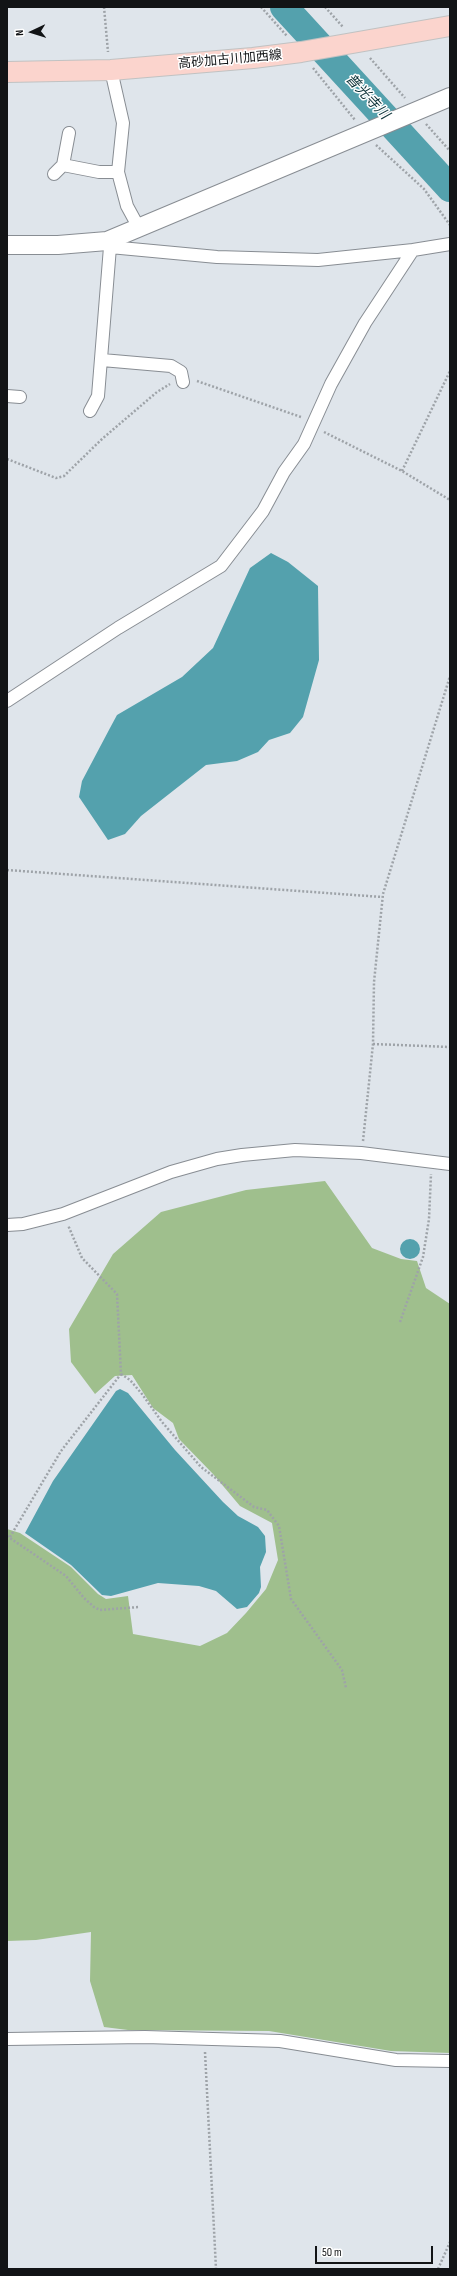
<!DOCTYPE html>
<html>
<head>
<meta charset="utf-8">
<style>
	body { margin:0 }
	#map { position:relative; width:457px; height:2276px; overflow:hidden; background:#dfe5eb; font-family:"Sofia Sans Condensed",sans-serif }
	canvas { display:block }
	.frame { position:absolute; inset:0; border:8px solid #121416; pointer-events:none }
	.north { position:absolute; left:12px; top:12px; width:40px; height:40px; -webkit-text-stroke:3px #fff; paint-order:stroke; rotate:266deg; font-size:11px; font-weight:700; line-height:16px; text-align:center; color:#121416 }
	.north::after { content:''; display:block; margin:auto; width:14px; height:18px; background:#121416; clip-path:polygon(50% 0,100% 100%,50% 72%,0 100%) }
	.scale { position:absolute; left:315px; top:2246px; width:118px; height:18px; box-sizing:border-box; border:2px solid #121416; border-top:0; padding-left:5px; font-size:12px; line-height:14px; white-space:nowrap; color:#121416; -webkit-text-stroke:3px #fff; paint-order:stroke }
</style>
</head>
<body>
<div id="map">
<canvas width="457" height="2276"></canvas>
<div class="frame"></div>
<div class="north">N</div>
<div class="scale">50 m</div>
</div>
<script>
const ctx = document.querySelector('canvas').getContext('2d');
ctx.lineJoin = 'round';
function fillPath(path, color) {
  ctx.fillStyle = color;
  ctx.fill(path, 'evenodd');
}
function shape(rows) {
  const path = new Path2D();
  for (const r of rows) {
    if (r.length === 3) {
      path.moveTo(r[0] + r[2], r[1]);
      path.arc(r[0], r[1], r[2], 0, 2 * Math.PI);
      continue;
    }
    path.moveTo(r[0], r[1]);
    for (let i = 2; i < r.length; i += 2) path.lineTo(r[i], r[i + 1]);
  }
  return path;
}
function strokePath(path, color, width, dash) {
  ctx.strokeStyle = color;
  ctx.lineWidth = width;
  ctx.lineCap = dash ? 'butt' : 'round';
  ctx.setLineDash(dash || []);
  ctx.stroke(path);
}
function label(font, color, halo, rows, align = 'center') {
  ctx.font = font + ' "Sofia Sans Condensed","Noto Sans JP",sans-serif';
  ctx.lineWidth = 3;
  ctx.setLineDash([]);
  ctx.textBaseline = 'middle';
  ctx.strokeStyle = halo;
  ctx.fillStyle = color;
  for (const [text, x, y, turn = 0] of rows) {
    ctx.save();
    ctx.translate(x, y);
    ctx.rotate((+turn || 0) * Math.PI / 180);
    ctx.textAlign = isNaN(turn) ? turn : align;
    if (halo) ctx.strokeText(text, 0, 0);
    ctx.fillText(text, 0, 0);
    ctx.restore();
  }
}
fillPath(shape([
	[325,1181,372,1248,401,1259,417,1261,426,1288,450,1304,450,2053,391,2051,269,2031,128,2030,104,2027,90,1981,91,1932,36,1940,7,1941,7,1529,20,1533,71,1567,98,1594,106,1599,128,1596,133,1634,200,1646,227,1633,246,1613,266,1589,278,1560,272,1523,240,1506,213,1474,179,1439,173,1423,153,1408,132,1375,115,1376,95,1394,71,1362,69,1329,113,1254,161,1212,246,1190]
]), '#9fbf8d');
fillPath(shape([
	[271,553,288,562,318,586,319,660,303,717,290,733,269,740,258,752,237,761,206,765,141,816,125,834,108,840,79,797,82,781,110,728,117,715,182,677,213,648,250,568],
	[410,1249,10],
	[120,1389,128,1393,175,1450,223,1502,238,1516,258,1527,265,1536,266,1552,260,1567,261,1587,259,1593,247,1607,237,1609,216,1591,199,1586,158,1583,111,1596,102,1595,71,1565,25,1533,53,1481,116,1391]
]), '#54a1ad');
strokePath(shape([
	[284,7,450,188]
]), '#54a1ad', 28);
const street = shape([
	[111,70,123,123,118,172,127,206,139,228],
	[63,165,99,172,118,172],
	[54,174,63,165,69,133],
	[107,241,110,247,217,257,318,260,413,250],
	[102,360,171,366,181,372,183,382],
	[7,396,20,397],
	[90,411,98,396,110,247],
	[7,701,118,628,221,566,263,511,284,472,304,444,331,384,365,323,413,250,450,244],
	[7,1225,23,1224,63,1214,171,1172,217,1159,242,1155,295,1150,361,1153,450,1164],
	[7,2039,145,2037,280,2041,396,2060,450,2061]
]);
const secondary = shape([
	[7,245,58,245,107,241,450,97]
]);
const primary = shape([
	[7,72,111,70,253,58,301,52,450,26]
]);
strokePath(street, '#888d93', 14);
strokePath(secondary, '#888d93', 20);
strokePath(primary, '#c1c2c2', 22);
strokePath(shape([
	[104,7,108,52],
	[261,7,287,36],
	[325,7,343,27],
	[370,58,405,98],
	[313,68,355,120],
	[426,124,450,151],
	[376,145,424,189,450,225],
	[197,381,301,417],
	[324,432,402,471,450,500],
	[7,459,56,478,64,476,102,439,157,392,170,384],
	[402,471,450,371],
	[7,870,382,897],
	[373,1044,450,1047],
	[363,1141,373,1044,374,982,383,894,450,676],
	[400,1322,423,1257,429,1219,431,1174],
	[121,1374,130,1380,142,1394,162,1422,201,1467,254,1507,267,1510,279,1526,291,1599,342,1670,346,1688],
	[7,1536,66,1576,84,1598,94,1607,100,1610,139,1607],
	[10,1537,61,1451,121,1374,117,1294,82,1258,68,1225],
	[205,2052,216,2269],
	[438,2269,450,2242]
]), '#9ea3a8', 2.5, [2, 2]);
strokePath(street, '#fff', 12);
strokePath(secondary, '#fff', 18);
strokePath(primary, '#fbd4cd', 20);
label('13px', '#121416', '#fff', [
	["高砂加古川加西線",230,60,-5]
]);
label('italic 14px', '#0d3339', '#fff', [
	["普光寺川",367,97,47]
]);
</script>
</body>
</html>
